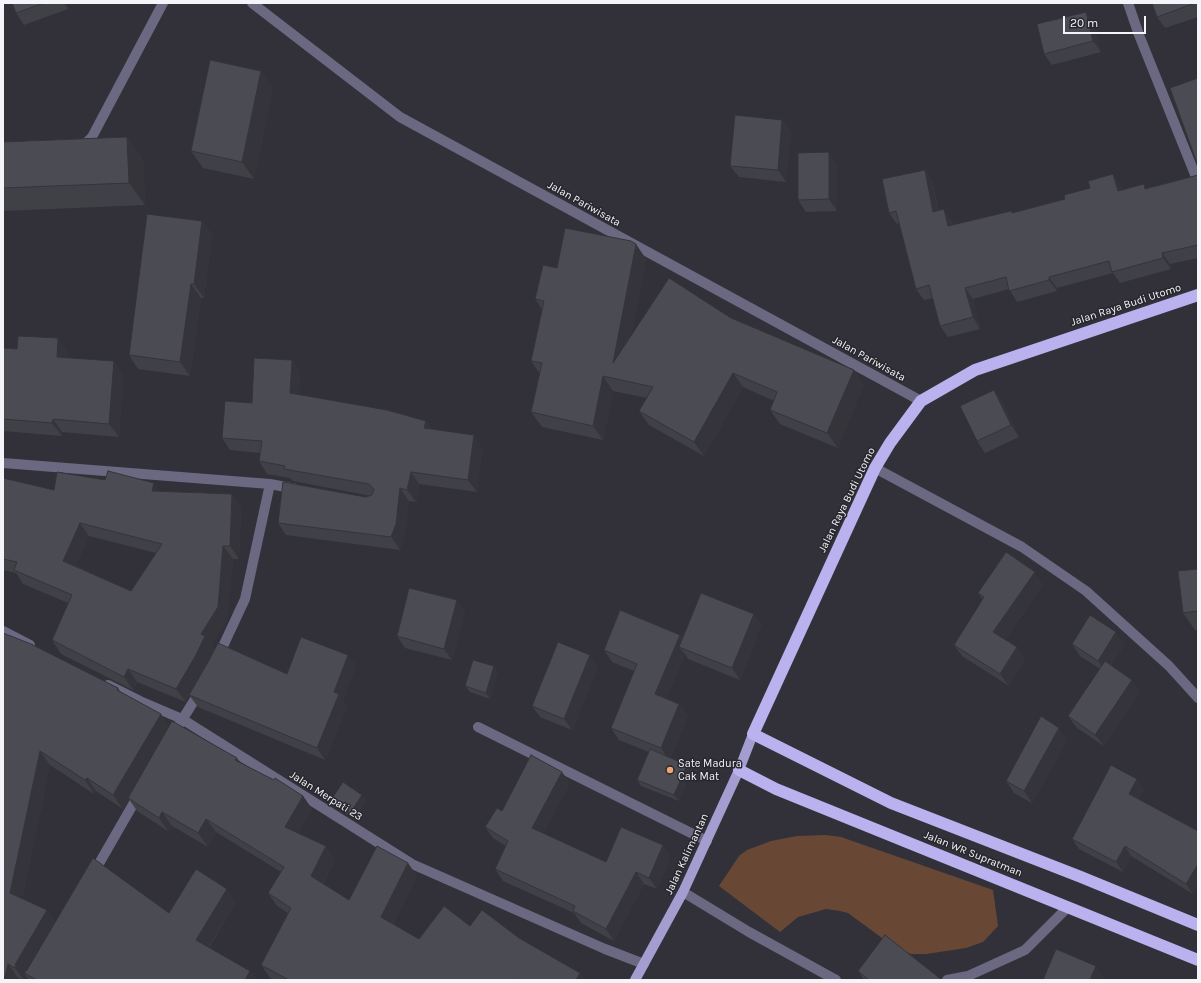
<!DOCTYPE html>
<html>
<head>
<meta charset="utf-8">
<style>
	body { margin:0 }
	#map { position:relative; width:1201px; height:983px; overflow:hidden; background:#323139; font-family:Karla,sans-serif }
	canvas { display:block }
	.frame { position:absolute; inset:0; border:4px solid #f4f4f9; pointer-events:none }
	.scale { position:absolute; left:1063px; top:16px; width:83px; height:18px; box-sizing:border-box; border:2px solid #f4f4f9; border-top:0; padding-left:5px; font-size:12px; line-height:14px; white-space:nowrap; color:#f4f4f9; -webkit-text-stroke:3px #28272e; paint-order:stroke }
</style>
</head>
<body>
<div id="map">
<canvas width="1201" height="983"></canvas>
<div class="frame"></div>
<div class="scale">20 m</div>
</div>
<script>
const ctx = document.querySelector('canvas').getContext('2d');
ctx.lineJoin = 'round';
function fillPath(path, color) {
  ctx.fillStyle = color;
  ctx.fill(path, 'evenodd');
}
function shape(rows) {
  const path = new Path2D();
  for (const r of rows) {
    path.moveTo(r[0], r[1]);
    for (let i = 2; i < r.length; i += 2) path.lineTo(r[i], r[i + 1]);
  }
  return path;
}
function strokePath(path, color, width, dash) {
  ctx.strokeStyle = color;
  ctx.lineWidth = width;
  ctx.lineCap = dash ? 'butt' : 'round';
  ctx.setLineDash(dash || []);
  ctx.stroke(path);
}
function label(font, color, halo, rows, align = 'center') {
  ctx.font = font + ' Karla,sans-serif';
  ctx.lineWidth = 3;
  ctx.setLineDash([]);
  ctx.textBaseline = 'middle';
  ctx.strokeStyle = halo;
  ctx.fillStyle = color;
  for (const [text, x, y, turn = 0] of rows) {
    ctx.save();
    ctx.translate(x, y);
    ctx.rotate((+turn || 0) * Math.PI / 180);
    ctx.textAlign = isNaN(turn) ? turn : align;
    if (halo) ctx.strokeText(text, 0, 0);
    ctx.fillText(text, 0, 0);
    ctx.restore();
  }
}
fillPath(shape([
	[826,835,841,837,993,890,998,926,983,942,966,948,926,954,911,954,897,949,848,913,840,911,826,909,798,917,780,932,719,886,739,856,747,850,771,841,797,836]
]), '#684835');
strokePath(shape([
	[252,3,400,117,921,401],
	[1128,3,1139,35,1198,182],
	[82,147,92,137,163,3],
	[3,463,270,484,296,489],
	[875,468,1022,547,1086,591,1169,666,1198,698],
	[3,631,30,645],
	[218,657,245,599,270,484],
	[108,685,140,701,182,719,412,864,605,949,644,964],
	[179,725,200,691],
	[478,727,707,841],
	[93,874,139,794],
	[683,892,749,932,836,980],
	[947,980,968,976,1025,950,1068,907]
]), '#6b6881', 10);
strokePath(shape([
	[635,980,683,892,739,770,753,734]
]), '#a39dd0', 10);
strokePath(shape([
	[1198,295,975,370,921,401,890,443,875,468,753,734,891,803,1081,877,1198,925],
	[739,770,776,789,1198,960]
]), '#b9b2ef', 12);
fillPath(shape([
	[12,3,66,3,68,9,24,25,16,13],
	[1152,3,1198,3,1198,17,1165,28,1157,17],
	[1094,23,1101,52,1052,65,1044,54],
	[273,88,254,179,203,168,191,151],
	[782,120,791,132,786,182,739,177,730,166],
	[127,137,143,159,145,205,3,211,3,142],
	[837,164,837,211,806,212,798,200],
	[925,170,932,181,939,211,951,220,953,225,1011,211,1013,213,1121,185,1122,190,1147,188,1198,175,1198,258,1170,264,1171,269,1120,283,1113,273,1057,288,1057,291,1017,302,1009,289,973,299,980,329,948,337,940,326,933,298,924,300,916,289,899,223,897,224,889,213],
	[202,221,212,235,204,298,201,298,190,376,138,369,129,355],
	[646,259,631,336,731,318,864,384,838,448,780,424,770,410,774,401,743,387,704,456,649,425,639,411,647,398,613,391,603,440,542,427,531,412,540,374,531,361,542,309,535,299,557,268],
	[3,348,68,352,67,358,123,374,119,437,62,432,62,436,3,431],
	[292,360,300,373,299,395,426,421,432,430,482,448,477,492,419,484,416,502,409,501,404,537,400,550,286,535,278,523,371,496,293,481,290,478,267,474,259,461,260,453,230,450,222,438,252,403],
	[1002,401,1019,437,985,453,977,441],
	[3,478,54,490,159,491,232,494,241,507,239,559,233,559,227,620,211,645,214,649,186,702,137,682,133,690,61,654,52,640,68,603,23,584,16,573,3,570],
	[89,536,156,553,131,591,76,566],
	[1198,569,1198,630,1195,630,1183,613],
	[1043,584,1005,639,1017,647,1025,659,1009,686,962,656,954,645,983,600,978,593],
	[465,612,452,660,405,648,397,636],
	[762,625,740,680,688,659,685,654,666,699,679,704,688,716,670,758,687,765,691,771,679,801,641,786,637,780,649,752,619,740,611,728,634,671,612,662,604,650,680,635,683,639],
	[3,633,118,688,120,691,169,727,303,796,312,809,298,833,335,860,323,884,349,900,417,876,393,924,419,939,470,926,519,938,580,973,585,980,274,980,270,978,261,965,288,913,277,906,268,893,281,872,216,832,208,847,172,826,168,831,137,811,129,799,123,809,96,791,94,794,50,765,22,898,47,910,55,922,169,913,236,902,209,948,250,971,256,980,29,980,26,976,25,980,22,980,18,978,3,980],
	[1072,644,1125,644,1111,665,1132,680,1140,692,1104,746,1077,728,1068,716,1100,669,1080,656],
	[348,655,356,666,343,700,347,706,325,760,198,707,189,695,287,674],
	[598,667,572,730,540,717,532,706],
	[498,672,490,699,470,692,465,686],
	[1067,740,1032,803,1014,793,1006,781],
	[570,783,543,834,606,862,671,857,657,889,644,884,614,941,581,923,574,913,503,881,495,869,506,846,493,838,485,827,502,811],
	[1144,789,1138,799,1193,894,1131,856,1123,872,1079,849,1072,839],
	[362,795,366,801,354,819,335,806,331,800],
	[858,971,942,980,864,980]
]), '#404047');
fillPath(shape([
	[64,3,66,3,68,9],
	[1086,12,1094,23,1101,52,1093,41],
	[261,71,273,88,254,179,242,162],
	[782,120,791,132,786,182,778,170],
	[127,137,143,159,145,205,129,183],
	[829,152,837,164,837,211,829,199],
	[925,170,932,181,941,223,933,212],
	[1113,174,1121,185,1126,202,1118,191],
	[944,209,951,220,956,238,948,226],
	[202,221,212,235,204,298,194,284],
	[636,244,646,259,623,378,613,363],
	[1162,253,1170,264,1171,269,1163,258],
	[1049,277,1057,288,1057,291,1049,280],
	[191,284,201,298,190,376,180,362],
	[965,288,973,299,980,329,973,317],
	[58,338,68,352,66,370,57,357],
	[292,360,300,373,299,406,290,393],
	[114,361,123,374,119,437,109,424],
	[854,370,864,384,838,448,827,433],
	[733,373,743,387,704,456,694,442],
	[603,376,613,391,603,440,593,426],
	[994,390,1002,401,1019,437,1011,425],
	[53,419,62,432,62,436,52,423],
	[426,421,434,433,424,428],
	[474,435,482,448,477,492,468,480],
	[411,472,419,484,416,502,407,490],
	[154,483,163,496,152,491],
	[400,488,409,501,404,537,400,550,391,537],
	[232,494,241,507,239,559,230,546],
	[80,523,89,536,73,574,63,561],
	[223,546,233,559,227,620,211,645,214,649,205,668,186,702,176,689,201,634],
	[1035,572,1043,584,1001,644,993,632],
	[457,600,465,612,452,660,444,649],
	[754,614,762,625,740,680,732,668],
	[1116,632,1125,644,1106,673,1098,661],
	[680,635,688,646,679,647,685,654,663,706,655,694],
	[1017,647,1025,659,1009,686,1000,674],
	[348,655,356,666,343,700,347,706,325,760,317,748,334,692],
	[590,655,598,667,572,730,564,719],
	[494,666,498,672,490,699,486,693],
	[128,669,137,682,133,690,124,677],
	[1132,680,1140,692,1104,746,1095,735],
	[679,704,688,716,669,760,661,748],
	[161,714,170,728,128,798,129,799,123,809,113,795],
	[1059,728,1067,740,1032,803,1024,791],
	[40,751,50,765,20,907,10,893],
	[237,758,246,771,235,760],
	[687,765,691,771,679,801,674,795],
	[562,772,570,783,540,840,532,828],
	[87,778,96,791,94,794,85,780],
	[1137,779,1144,789,1136,804,1129,794],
	[362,795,366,801,354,819,350,813],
	[303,796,312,809,294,840,285,827],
	[162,812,172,826,168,831,159,818],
	[206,819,216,832,208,847,198,833],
	[663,845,671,857,657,889,649,878],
	[326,846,335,860,320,889,311,876],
	[1125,846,1131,856,1123,872,1116,862],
	[408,863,417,876,390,930,381,917],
	[1198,864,1198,885,1193,894,1186,884],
	[636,872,644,884,614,941,606,929],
	[227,889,236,902,205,953,196,940],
	[47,910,56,924,27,975,24,973,26,976,25,980,24,980,15,968,16,963],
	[8,964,18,978,17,980,4,980],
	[1096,966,1106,980,1090,980],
	[250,971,256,980,245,980],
	[580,973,585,980,576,980]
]), '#34343a');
const building = shape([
	[12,3,44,3,16,13,12,3],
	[1152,3,1195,3,1157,17,1152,3],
	[1086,12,1093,41,1044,54,1037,24,1086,12],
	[210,60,261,71,242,162,191,151,210,60],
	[1198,78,1198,166,1170,88,1198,78],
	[735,115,782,120,778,170,730,166,735,115],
	[127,137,129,183,3,188,3,142,127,137],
	[829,152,829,199,798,200,798,153,829,152],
	[925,170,933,212,944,209,948,226,1011,211,1012,213,1065,199,1064,195,1090,188,1088,181,1113,174,1118,191,1144,184,1145,189,1198,175,1198,245,1162,253,1163,258,1112,272,1109,261,1049,277,1049,280,1009,291,1006,277,965,288,973,317,940,326,929,285,916,289,896,211,889,213,882,179,925,170],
	[147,214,202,221,194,284,191,284,180,362,129,355,147,214],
	[565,228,631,241,636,244,613,363,669,278,731,318,854,370,827,433,770,410,777,392,733,373,694,442,639,411,653,387,603,376,593,426,531,412,542,363,531,361,544,301,535,299,543,265,557,268,565,228],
	[18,336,58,338,57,357,114,361,109,424,53,419,52,423,3,419,3,348,17,349,18,336],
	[254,358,292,360,290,393,387,410,426,421,424,428,474,435,468,480,411,472,407,490,400,488,396,524,391,537,278,523,283,482,366,497,372,495,374,489,369,484,284,469,285,466,259,461,262,441,222,438,225,401,252,403,254,358],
	[994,390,1011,425,977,441,960,406,994,390],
	[108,471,154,483,152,491,232,494,230,546,223,546,218,607,201,634,205,636,196,655,176,689,128,669,124,677,52,640,72,595,14,570,17,562,3,559,3,478,54,490,57,472,105,480,108,471],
	[80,523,162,544,131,591,63,561,80,523],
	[1006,552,1035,572,993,632,1017,647,1000,674,954,645,984,597,978,593,1006,552],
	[1198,569,1198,611,1183,613,1178,571,1198,569],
	[409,588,457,600,444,649,397,636,409,588],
	[701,593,754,614,732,668,679,647,701,593],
	[620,610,680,635,655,694,679,704,661,748,611,728,637,664,604,650,620,610],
	[1090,615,1116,632,1098,661,1072,644,1090,615],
	[3,633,31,644,118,688,117,690,161,714,113,795,87,778,85,780,40,751,10,893,47,910,16,963,15,968,8,964,4,980,3,980,3,633],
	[301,637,348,655,334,692,339,694,317,748,189,695,208,662,218,643,287,674,301,637],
	[558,642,590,655,564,719,532,706,558,642],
	[473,660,494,666,486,693,465,686,473,660],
	[1105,661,1132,680,1095,735,1068,716,1105,661],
	[1041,716,1059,728,1024,791,1006,781,1041,716],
	[172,721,237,758,235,760,274,780,275,778,303,796,285,827,326,846,311,876,349,900,377,846,408,863,381,917,419,939,444,906,470,926,482,910,519,938,580,973,576,980,518,980,516,979,515,980,289,980,261,965,291,908,268,893,284,867,206,819,198,833,162,812,159,818,128,798,172,721],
	[650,749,687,765,674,795,637,780,650,749],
	[531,755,562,772,532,828,606,862,621,827,663,845,649,878,636,872,606,929,573,911,575,906,495,869,508,841,485,827,497,808,502,811,531,755],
	[1111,765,1137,779,1129,794,1198,831,1198,864,1186,884,1125,846,1116,862,1072,839,1111,765],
	[343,782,362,795,350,813,331,800,343,782],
	[93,858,169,913,196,869,227,889,196,940,250,971,245,980,37,980,24,973,27,970,93,858],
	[885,935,942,980,869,980,858,971,885,935],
	[1056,949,1096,966,1090,980,1043,980,1056,949]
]);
fillPath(building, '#4b4b53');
strokePath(building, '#34343a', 1);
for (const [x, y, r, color] of [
	[670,770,4,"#efa377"]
]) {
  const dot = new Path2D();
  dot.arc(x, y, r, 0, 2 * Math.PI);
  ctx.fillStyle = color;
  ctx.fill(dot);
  strokePath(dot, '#28272e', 1.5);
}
label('11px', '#f4f4f9', '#28272e', [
	["Jalan Pariwisata",584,204,29],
	["Jalan Raya Budi Utomo",1126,305,-18],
	["Jalan Pariwisata",869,359,29],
	["Jalan Raya Budi Utomo",847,500,-64],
	["Jalan Merpati 23",326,796,32],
	["Jalan Kalimantan",687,854,-65],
	["Jalan WR Supratman",973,854,22]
]);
label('11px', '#f4f4f9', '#28272e', [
	["Sate Madura",678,764],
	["Cak Mat",678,777]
], 'left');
</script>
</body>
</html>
